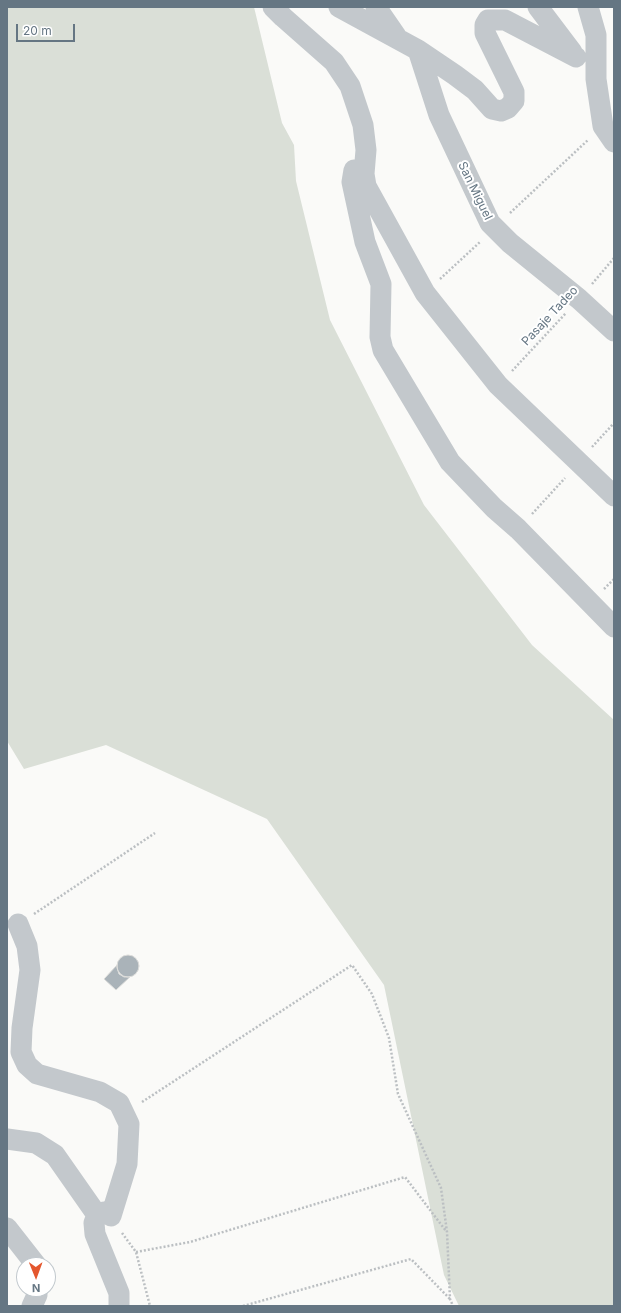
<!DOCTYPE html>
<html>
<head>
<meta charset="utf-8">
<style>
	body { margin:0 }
	#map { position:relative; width:621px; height:1313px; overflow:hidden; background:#fafaf8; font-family:Inter,sans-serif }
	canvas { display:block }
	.frame { position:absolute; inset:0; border:8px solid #657683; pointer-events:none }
	.north { position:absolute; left:16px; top:1257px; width:40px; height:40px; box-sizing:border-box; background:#fff; border:1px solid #c1c8cd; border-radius:50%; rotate:179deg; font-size:11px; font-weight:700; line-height:16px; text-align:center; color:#657683 }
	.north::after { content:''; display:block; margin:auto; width:14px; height:18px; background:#e4572e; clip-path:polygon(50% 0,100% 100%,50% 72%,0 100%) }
	.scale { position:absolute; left:16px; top:24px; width:59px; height:18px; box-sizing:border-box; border:2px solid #657683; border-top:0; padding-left:5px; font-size:12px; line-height:14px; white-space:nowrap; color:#657683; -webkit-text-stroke:3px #fff; paint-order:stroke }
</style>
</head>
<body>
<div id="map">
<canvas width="621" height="1313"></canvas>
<div class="frame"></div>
<div class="north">N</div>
<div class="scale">20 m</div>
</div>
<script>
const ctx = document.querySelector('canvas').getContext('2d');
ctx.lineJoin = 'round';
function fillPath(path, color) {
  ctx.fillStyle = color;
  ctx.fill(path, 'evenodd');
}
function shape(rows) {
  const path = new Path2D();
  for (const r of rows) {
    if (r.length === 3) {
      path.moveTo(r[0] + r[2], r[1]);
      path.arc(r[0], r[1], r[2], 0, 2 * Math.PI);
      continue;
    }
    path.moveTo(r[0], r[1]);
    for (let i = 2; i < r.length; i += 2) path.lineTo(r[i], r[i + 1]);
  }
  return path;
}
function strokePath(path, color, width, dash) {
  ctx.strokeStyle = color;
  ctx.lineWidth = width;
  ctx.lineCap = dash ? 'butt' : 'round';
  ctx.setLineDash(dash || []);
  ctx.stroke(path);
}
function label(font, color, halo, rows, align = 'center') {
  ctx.font = font + ' Inter,sans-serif';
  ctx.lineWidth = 4;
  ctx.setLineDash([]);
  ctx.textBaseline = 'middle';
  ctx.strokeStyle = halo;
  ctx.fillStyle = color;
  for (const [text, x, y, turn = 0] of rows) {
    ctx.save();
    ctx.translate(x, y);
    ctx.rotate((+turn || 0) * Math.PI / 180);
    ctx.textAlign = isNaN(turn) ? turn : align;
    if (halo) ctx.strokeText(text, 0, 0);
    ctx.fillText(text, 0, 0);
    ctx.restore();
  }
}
fillPath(shape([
	[7,7,254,7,282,123,294,145,296,181,330,320,424,505,532,645,614,720,614,1306,459,1306,444,1275,384,985,267,819,106,745,24,769,7,741]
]), '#dadfd7');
const building = shape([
	[128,966,11],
	[117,965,117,968,119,974,124,977,130,977,116,990,104,979,117,965]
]);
fillPath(building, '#aab3b9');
strokePath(building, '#dcdcda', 1);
strokePath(shape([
	[510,213,588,140],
	[440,279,480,242],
	[592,284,614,258],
	[512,371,566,313],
	[592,447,614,423],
	[532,514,565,478],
	[604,589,614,579],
	[34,914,155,833],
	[142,1102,352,965,372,994,389,1038,398,1094,441,1188,447,1232,450,1299,453,1306],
	[122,1233,136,1252,150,1306],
	[136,1252,190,1242,405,1177,446,1231],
	[243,1306,411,1259,450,1299]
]), '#bbbfc2', 2.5, [2, 2]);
strokePath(shape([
	[273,7,283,17,334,62,350,86,363,125,366,150,364,174,366,186,425,293,498,385,614,496],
	[339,7,418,50,455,75,475,90,492,109,501,111,508,108,514,101,514,92,485,33,485,25,488,20,505,20,576,57],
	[376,7,396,36],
	[538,7,572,52],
	[588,7,596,35,596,79,603,126,614,142],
	[418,50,439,115,490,223,510,243,579,299,614,331],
	[354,170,352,182,365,242,381,284,380,337,383,350,450,462,494,508,518,529,614,627],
	[18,924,27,946,30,970,22,1028,21,1052,27,1065,37,1074,100,1092,119,1103,129,1124,127,1164,111,1216,104,1212,97,1215,94,1223,95,1234,119,1293,119,1306],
	[7,1139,36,1143,55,1155,97,1215],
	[7,1228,36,1265],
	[32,1306,37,1295,37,1289]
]), '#c3c8cc', 21);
label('12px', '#657683', '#fff', [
	["San Miguel",475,191,64],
	["Pasaje Tadeo",550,316,-47]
]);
</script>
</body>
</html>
